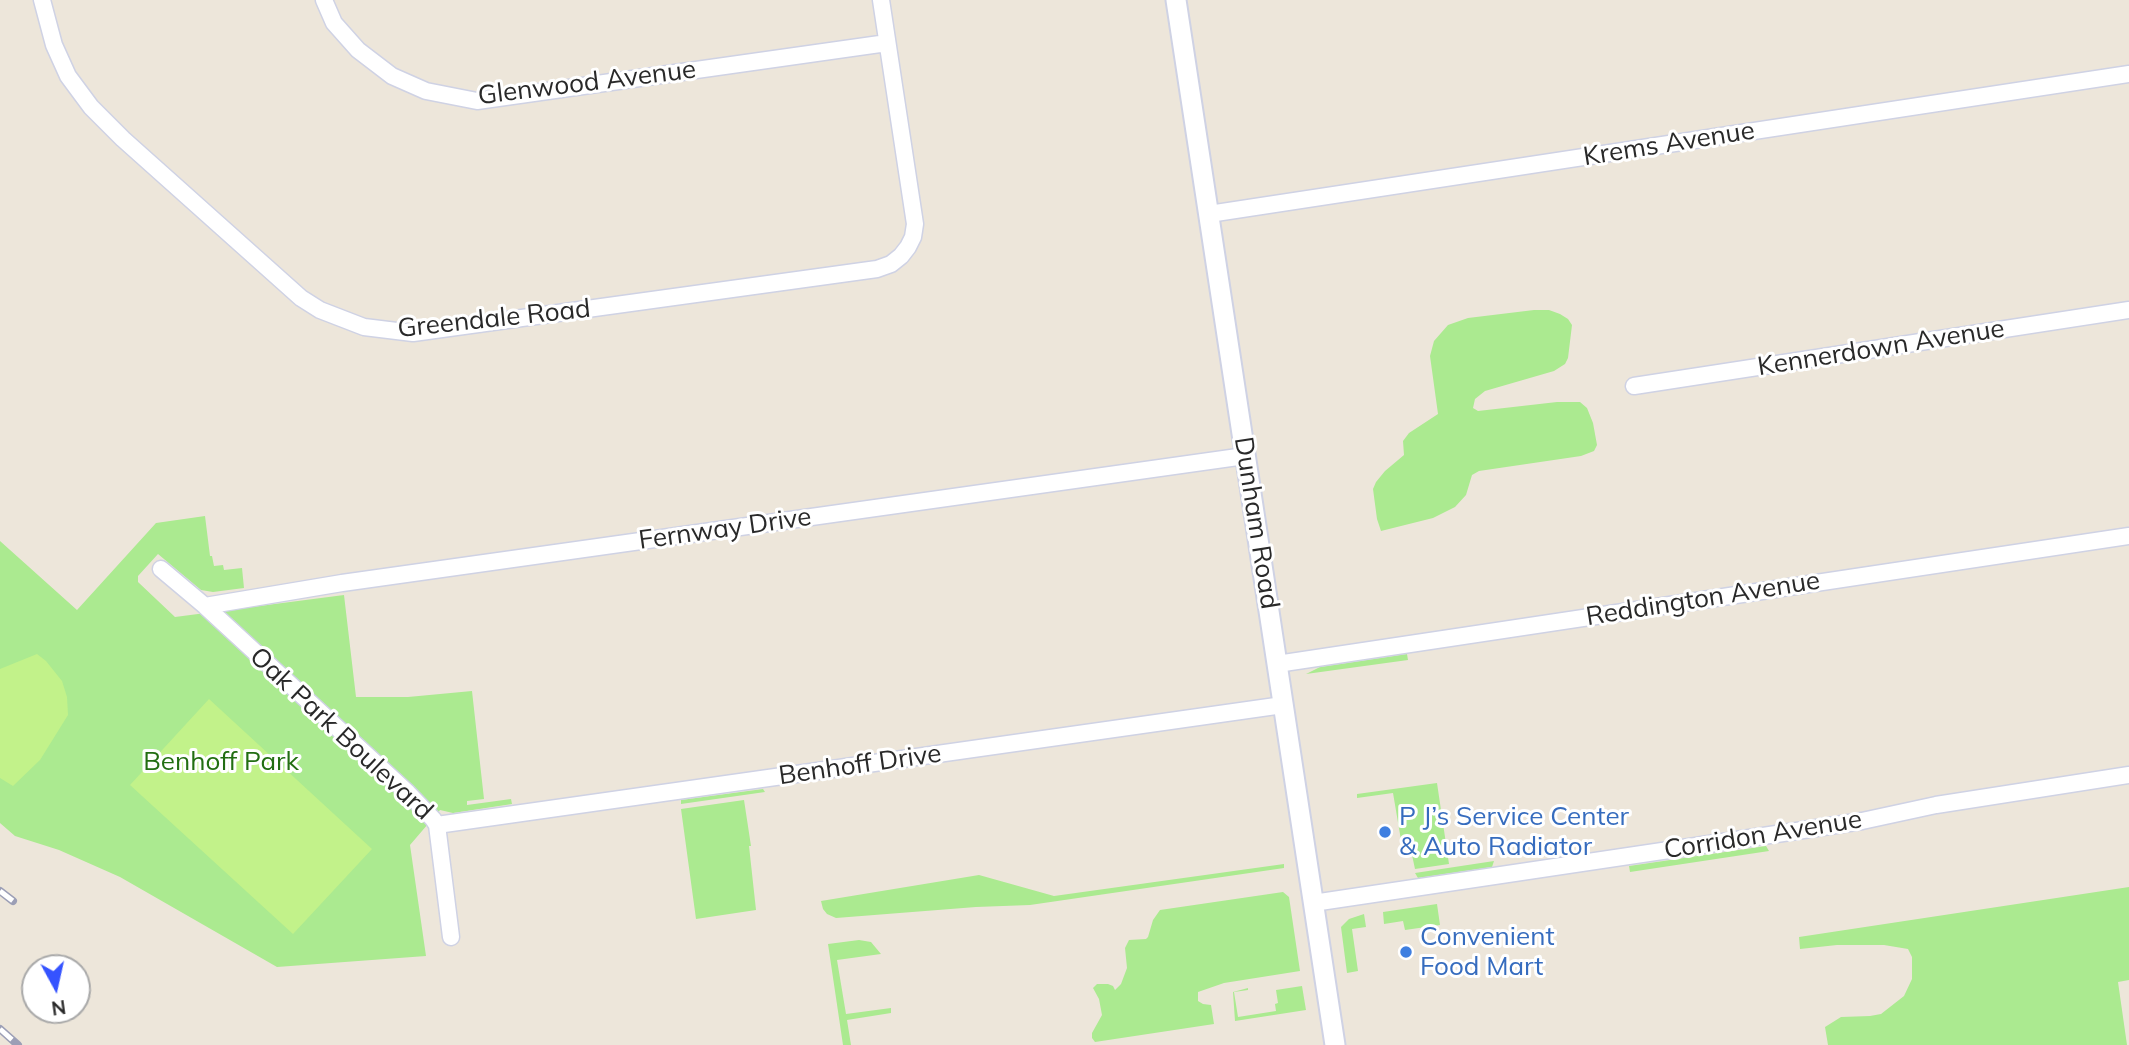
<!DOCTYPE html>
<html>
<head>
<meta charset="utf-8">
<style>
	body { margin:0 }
	#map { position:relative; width:2129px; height:1045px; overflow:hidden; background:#ede6da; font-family:Mulish,sans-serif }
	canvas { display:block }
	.north { position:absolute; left:21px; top:954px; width:70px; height:70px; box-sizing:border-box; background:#fff; border:2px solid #a9a9a9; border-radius:50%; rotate:172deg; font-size:19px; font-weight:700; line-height:28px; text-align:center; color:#292929 }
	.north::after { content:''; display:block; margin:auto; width:24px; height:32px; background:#3553ff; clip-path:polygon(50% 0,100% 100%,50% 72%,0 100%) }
</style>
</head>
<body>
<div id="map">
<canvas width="2129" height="1045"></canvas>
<div class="north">N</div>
</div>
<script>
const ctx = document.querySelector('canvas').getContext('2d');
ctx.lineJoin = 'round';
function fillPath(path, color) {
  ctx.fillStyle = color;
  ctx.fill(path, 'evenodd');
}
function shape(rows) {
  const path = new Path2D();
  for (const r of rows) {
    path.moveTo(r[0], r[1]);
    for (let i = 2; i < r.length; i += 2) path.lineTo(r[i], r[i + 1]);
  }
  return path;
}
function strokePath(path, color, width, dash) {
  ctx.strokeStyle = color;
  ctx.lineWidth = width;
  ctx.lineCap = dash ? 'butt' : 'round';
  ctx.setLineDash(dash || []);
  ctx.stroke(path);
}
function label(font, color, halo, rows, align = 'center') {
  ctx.font = font + ' Mulish,sans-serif';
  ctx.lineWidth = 6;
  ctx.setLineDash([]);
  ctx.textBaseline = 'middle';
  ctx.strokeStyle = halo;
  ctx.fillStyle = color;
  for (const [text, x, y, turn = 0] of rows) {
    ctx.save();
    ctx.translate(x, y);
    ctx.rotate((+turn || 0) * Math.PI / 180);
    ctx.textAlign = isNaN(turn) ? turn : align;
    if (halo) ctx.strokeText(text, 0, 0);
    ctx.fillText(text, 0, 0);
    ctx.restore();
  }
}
fillPath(shape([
	[1534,310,1549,310,1560,314,1568,319,1572,325,1568,358,1565,364,1554,371,1485,391,1475,399,1473,408,1478,411,1557,402,1580,402,1587,408,1593,423,1597,445,1594,451,1581,456,1479,471,1472,475,1466,495,1455,507,1433,518,1381,531,1377,519,1373,489,1376,482,1385,471,1404,455,1403,441,1409,433,1438,414,1430,356,1434,341,1448,325,1468,318],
	[205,516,210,556,212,556,214,566,223,565,224,570,242,568,244,588,213,592,201,590,158,554,138,576,138,582,175,617,344,595,356,697,408,697,472,691,484,799,467,801,467,805,511,799,512,804,453,813,440,810,410,845,426,956,277,967,120,877,59,850,15,836,0,823,0,541,77,610,156,523],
	[1407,654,1408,660,1306,674,1320,667],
	[1437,783,1449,864,1415,869,1412,855,1401,840,1393,793,1357,798,1357,794],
	[763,789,765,792,681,804,681,800],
	[744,800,751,846,749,846,756,910,696,919,681,809],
	[1766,846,1769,851,1630,872,1629,866],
	[1494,861,1492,867,1418,878,1415,873],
	[1284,864,1284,868,1030,905,976,907,836,918,827,914,823,909,821,901,979,875,1054,896],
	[2129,887,2129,980,2118,982,2127,1045,1828,1045,1825,1027,1841,1017,1870,1016,1881,1014,1904,996,1912,979,1912,957,1908,949,1884,945,1837,945,1800,949,1799,937],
	[1283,892,1289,897,1300,971,1224,983,1198,992,1198,1001,1203,1004,1211,1005,1214,1024,1095,1042,1092,1038,1092,1033,1102,1015,1099,999,1093,988,1097,984,1108,984,1113,986,1115,990,1121,984,1127,968,1125,948,1129,940,1146,939,1148,937,1153,920,1160,910],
	[1437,904,1440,925,1405,930,1403,921,1384,924,1383,912],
	[1364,914,1366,927,1352,929,1358,971,1347,973,1341,927,1349,919],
	[859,940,871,942,881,954,837,960,846,1014,891,1008,891,1013,847,1020,851,1045,843,1045,828,944],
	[1302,986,1306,1010,1235,1021,1233,992,1248,988,1248,990,1234,992,1238,1017,1276,1011,1275,1004,1278,1003,1276,990]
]), '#abea90');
fillPath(shape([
	[37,654,46,661,62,681,67,697,68,715,40,760,13,786,0,778,0,669],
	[209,699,372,849,293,934,130,785]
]), '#c2f28a');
const minor = shape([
	[42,0,54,45,68,76,91,107,123,139,301,298,320,310,364,327,413,333,877,269,891,264,901,256,908,247,913,237,915,224,881,0],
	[324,0,334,23,358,50,392,76,426,91,477,101,887,43],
	[1209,214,2129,74],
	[1634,386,2129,310],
	[161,569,205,606,408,793,433,819,437,825,451,937],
	[205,606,342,583,1245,456],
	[1277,664,2129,536],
	[437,825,1283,705],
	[1313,903,1810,829,1862,821,1936,805,2129,775]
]);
const tertiary = shape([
	[1176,0,1335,1045]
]);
strokePath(minor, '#cfd2e4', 19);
strokePath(tertiary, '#cfd2e4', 23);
strokePath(minor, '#fff', 16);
strokePath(tertiary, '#fff', 19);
const rail = shape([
	[0,891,13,901],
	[0,1029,18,1045]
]);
strokePath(rail, '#9c9fb6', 8);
strokePath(rail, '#fff', 5, [16]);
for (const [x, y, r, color] of [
	[1385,832,7,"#3f7fe0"],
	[1406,952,7,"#3f7fe0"]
]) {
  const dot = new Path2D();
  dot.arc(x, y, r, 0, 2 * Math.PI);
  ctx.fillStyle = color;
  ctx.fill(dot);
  strokePath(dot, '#fff', 2.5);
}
label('26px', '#292929', '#fff', [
	["Glenwood Avenue",587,83,-7],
	["Krems Avenue",1669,144,-9],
	["Greendale Road",494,319,-6],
	["Kennerdown Avenue",1881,348,-9],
	["Dunham Road",1256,523,81],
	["Fernway Drive",725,529,-8],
	["Reddington Avenue",1703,599,-9],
	["Oak Park Boulevard",341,734,43],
	["Benhoff Drive",860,765,-8],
	["Corridon Avenue",1763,835,-9]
]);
label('26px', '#226e12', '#fff', [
	["Benhoff Park",221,762]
]);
label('26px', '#366cbe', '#fff', [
	["P J’s Service Center",1399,817],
	["& Auto Radiator",1399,847],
	["Convenient",1420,937],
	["Food Mart",1420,967]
], 'left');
</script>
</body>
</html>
